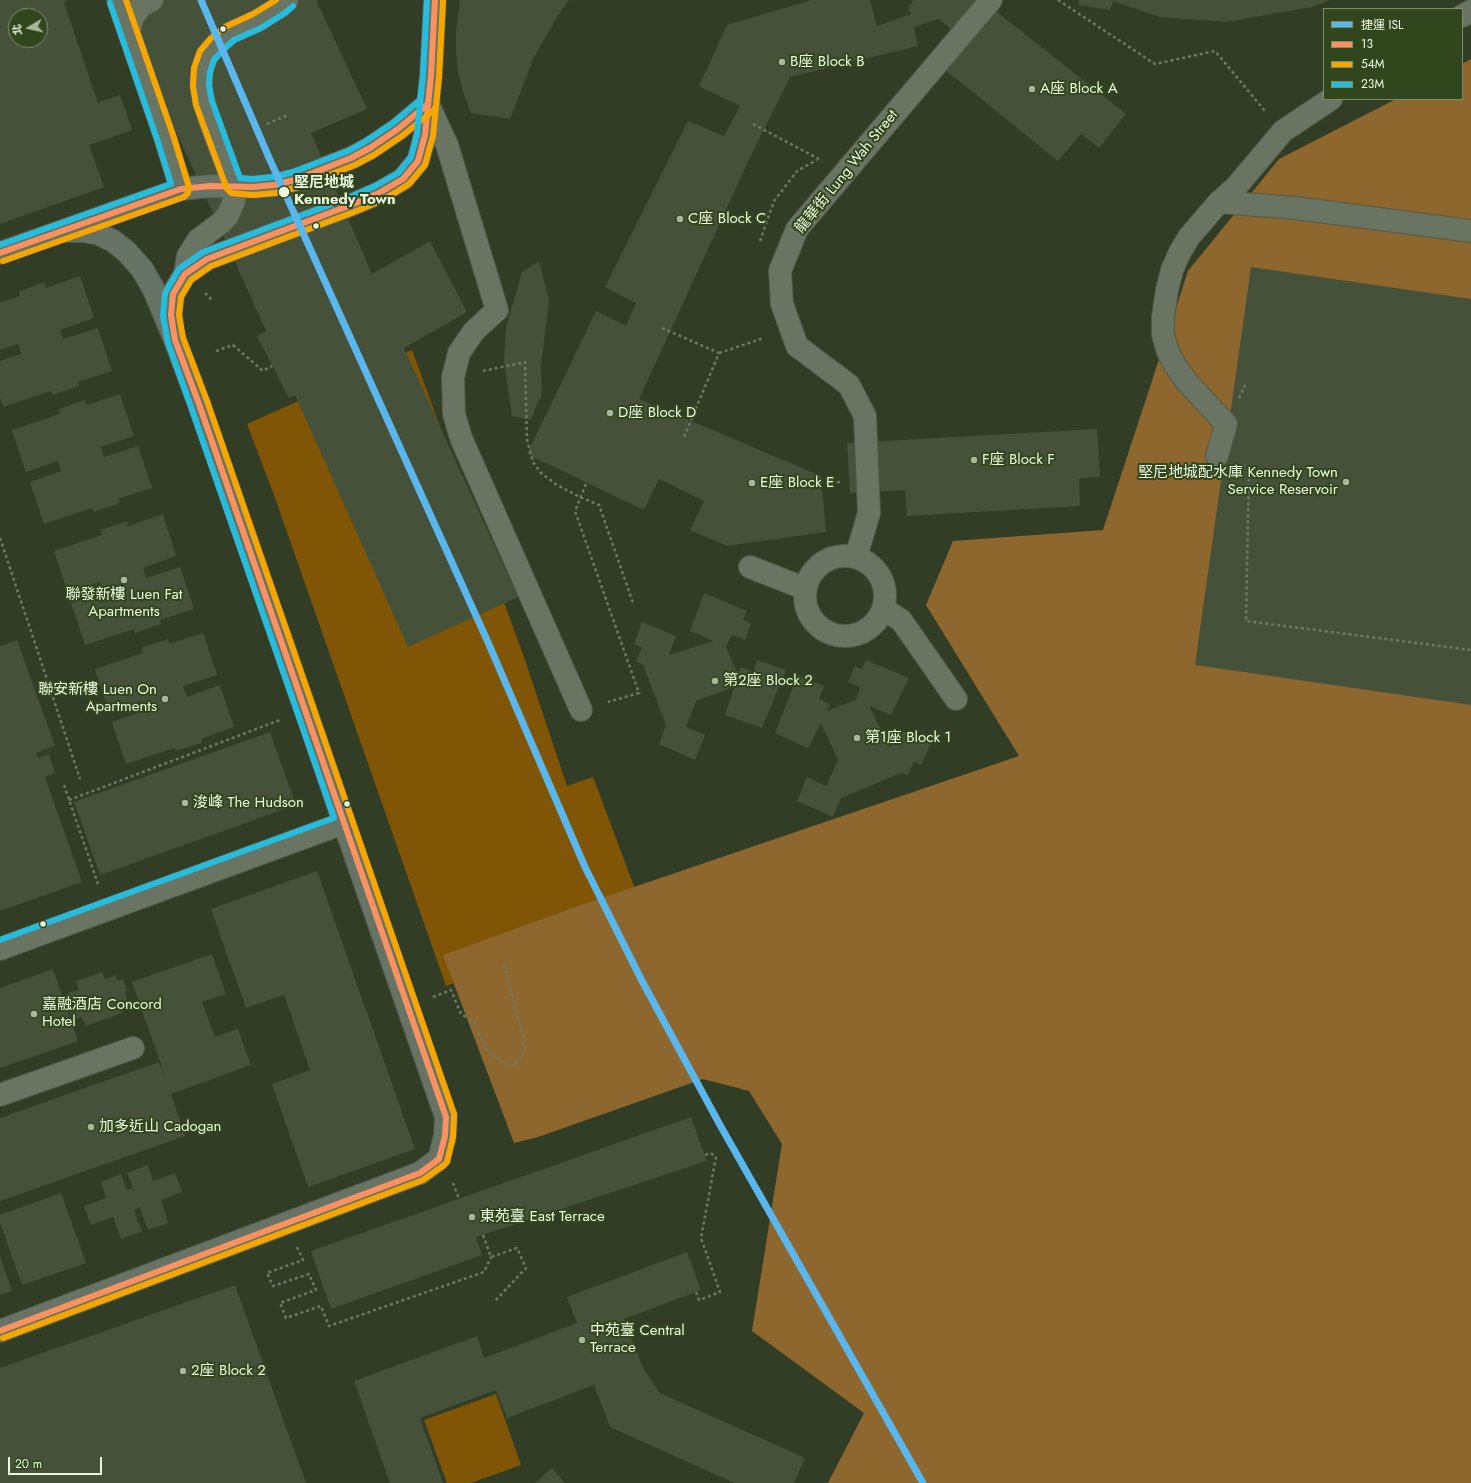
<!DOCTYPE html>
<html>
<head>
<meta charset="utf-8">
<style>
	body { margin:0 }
	#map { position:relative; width:1471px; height:1483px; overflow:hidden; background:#323d26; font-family:Jost,"Noto Sans TC",sans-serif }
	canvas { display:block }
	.legend { position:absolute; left:1323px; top:8px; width:140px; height:92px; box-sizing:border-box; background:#32461d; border:1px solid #7c8d6b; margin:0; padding:5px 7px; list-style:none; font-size:12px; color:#ebf8e0 }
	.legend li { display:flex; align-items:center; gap:8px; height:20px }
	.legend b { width:20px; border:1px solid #7c8d6b }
	.north { position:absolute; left:8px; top:8px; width:40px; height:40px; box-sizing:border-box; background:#32461d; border:1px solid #7c8d6b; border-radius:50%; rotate:261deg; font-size:11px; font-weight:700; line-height:16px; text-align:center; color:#ebf8e0 }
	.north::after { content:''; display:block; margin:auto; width:14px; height:18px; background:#aab79f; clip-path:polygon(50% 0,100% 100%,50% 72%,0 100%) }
	.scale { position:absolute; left:8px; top:1457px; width:94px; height:18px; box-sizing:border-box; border:2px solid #ebf8e0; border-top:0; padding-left:5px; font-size:12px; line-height:14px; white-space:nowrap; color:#ebf8e0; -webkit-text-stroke:3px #32461d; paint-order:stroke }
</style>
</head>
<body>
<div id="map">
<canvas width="1471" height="1483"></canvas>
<ul class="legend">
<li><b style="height:5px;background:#5ab7ee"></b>捷運 ISL</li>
<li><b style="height:5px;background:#fa915f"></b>13</li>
<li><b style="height:5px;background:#f7a600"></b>54M</li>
<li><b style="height:5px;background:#26bcdd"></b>23M</li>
</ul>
<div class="north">北</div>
<div class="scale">20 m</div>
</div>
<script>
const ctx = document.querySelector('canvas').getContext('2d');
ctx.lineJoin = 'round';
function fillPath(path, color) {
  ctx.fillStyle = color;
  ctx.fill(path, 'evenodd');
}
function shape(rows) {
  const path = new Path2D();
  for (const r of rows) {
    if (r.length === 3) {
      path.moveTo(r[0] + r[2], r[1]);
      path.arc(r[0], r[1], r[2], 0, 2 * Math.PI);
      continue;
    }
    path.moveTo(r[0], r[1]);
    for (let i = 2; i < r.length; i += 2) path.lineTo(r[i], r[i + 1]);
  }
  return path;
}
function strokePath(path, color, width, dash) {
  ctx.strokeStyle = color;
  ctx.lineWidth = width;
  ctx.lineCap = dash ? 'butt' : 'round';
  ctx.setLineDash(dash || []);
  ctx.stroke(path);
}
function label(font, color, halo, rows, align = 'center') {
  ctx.font = font + ' Jost,"Noto Sans TC",sans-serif';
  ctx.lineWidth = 4;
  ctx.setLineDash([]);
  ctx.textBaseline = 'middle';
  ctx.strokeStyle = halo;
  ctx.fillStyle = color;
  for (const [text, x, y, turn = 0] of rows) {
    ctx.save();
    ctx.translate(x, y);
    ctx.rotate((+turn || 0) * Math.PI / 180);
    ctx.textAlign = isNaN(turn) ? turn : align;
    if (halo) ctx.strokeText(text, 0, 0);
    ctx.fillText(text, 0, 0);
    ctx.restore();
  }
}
fillPath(shape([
	[412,350,525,660,567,786,593,777,644,913,446,986,274,495,247,424],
	[496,1394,521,1465,471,1483,447,1483,424,1420]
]), '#805505');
fillPath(shape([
	[1471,59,1471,1483,828,1483,864,1413,752,1331,782,1144,749,1091,703,1079,538,1137,514,1143,443,955,581,905,1019,756,926,605,953,541,1103,530,1188,271,1279,159,1396,99,1462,99,1462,64]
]), '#8e672f');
fillPath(shape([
	[0,0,69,0,64,2,98,103,120,95,132,130,89,145,104,187,0,224],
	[16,16,40,16,40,40,16,40],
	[117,0,316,0,367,109,311,133,372,274,430,241,467,312,404,348,518,597,408,647,295,395,289,398,257,336,266,331],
	[460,0,569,0,557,17,534,57,510,119,471,113,464,95,458,72,456,50,456,32],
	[812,0,870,0,877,26,911,14,908,7,914,0,982,0,1126,114,1099,148,1081,134,1058,161,939,65,960,37,939,19,914,27,918,46,790,77,753,151,639,399,821,476,826,532,727,546,690,530,704,501,659,479,644,510,527,454,596,311,627,326,627,323,636,303,605,287,688,121,724,136,740,106,699,86,727,25],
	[1079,0,1330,0,1312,7,1226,22,1160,17,1113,1,1110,10,1078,5],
	[539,261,549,301,541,365,542,394,530,420,512,416,504,362,506,327,522,272],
	[1251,267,1471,299,1471,705,1195,665],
	[80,276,94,318,60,330,63,339,98,328,112,371,78,382,79,386,53,395,51,391,3,407,0,397,0,361,21,354,18,344,0,350,0,303,20,296,18,292,44,282,46,288],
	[120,394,134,436,101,447,104,457,138,446,152,488,118,499,120,503,94,512,92,508,44,524,30,482,61,471,58,461,26,472,12,430,60,414,59,409,85,400,87,405],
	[1097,429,1100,477,1079,478,1080,506,907,516,905,490,850,493,847,443],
	[163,514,176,556,143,568,146,578,180,567,194,609,160,620,161,624,135,633,134,629,85,645,71,603,103,592,100,582,68,593,54,551,102,535,101,530,127,521,128,526],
	[704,593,747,611,743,620,751,623,745,640,732,635,726,647,738,675,741,667,753,672,757,660,786,670,762,728,725,715,734,687,696,701,686,727,705,735,695,760,659,744,666,725,643,665,636,661,642,648,634,644,642,622,676,636,669,655,713,641,690,631],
	[203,633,217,675,183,686,187,697,220,685,234,727,201,739,202,743,176,751,174,748,126,764,112,722,144,711,140,701,109,711,95,669,143,653,141,648,168,639,169,644],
	[17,640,55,746,36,753,38,758,49,754,55,773,45,777,82,882,0,911,0,646],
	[866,660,909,678,891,715,869,706,890,747,898,729,931,743,921,765,914,762,908,775,901,773,841,798,833,817,797,801,807,777,826,786,838,760,821,723,808,748,775,733,798,675,824,686,819,699,830,704,827,711,856,700,860,687,848,682,855,666,862,669],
	[270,732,296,805,100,875,74,802],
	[317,871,415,1149,308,1187,272,1084,310,1070,284,995,246,1008,211,909],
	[212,954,226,994,202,1002,215,1037,238,1029,251,1065,171,1094,185,1136,0,1201,0,1118,159,1062,167,1082,132,982],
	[53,969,78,1041,0,1068,0,988],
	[102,972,105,979,116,975,118,981,123,979,127,990,125,991,128,1002,119,1005,122,1013,86,1026,82,1017,72,1020,66,1000,70,999,68,993,79,990,76,981],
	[691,1117,707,1161,476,1237,482,1255,331,1309,311,1251],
	[148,1165,153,1181,175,1173,182,1192,161,1200,168,1223,148,1230,140,1207,134,1210,142,1232,121,1239,113,1217,91,1225,84,1206,106,1198,101,1182,121,1174,127,1190,133,1188,127,1173],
	[61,1193,86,1263,22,1285,0,1223,0,1215],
	[687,1252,701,1290,624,1319,643,1368,660,1393,805,1458,794,1483,734,1483,610,1427,594,1385,507,1418,496,1390,420,1418,443,1483,390,1483,354,1381,477,1336,484,1358,577,1323,567,1297],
	[0,1256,12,1291,0,1295],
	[235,1285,306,1483,0,1483,0,1368],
	[552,1468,565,1483,535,1483]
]), '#46513a');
const minor = shape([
	[118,0,165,137,181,189],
	[1462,16,1471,11],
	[129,32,133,17,141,6,152,0],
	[428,104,447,145,497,310,474,331,459,353,453,377,454,414,461,438,581,710],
	[1219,202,1296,208,1471,231],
	[185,274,188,256,198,240,222,222,228,215,234,201,234,186,210,122,204,103,201,86,202,70,207,56,217,44,230,33,257,21,281,6,287,0],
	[1217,456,1226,424,1187,382,1175,365,1168,352,1163,335,1163,317,1167,290,1172,270,1180,252,1189,237,1219,202,1236,187,1283,131,1331,99],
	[845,596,40],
	[856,557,869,513,865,416,849,385,797,346,782,304,780,271,797,229,991,0],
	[750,567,806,589],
	[883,609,901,620,956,699],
	[0,949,344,823],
	[0,1095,133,1048]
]);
const major = shape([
	[0,253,181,189,210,186,253,187,274,185,295,180,351,158,370,148,398,129,428,104],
	[172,325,171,315,173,294,185,274,207,259,351,205,379,193,403,179,418,161,425,135,431,76,435,0],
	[0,1331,420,1173,439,1159,445,1136,446,1117,344,823,307,714,199,404,175,340,154,290,142,269,126,251,113,241,99,234,84,231,64,231]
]);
strokePath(minor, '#505946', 24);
strokePath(major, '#505946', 24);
strokePath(shape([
	[1058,0,1155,64,1215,51,1265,111],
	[267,124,288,115],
	[753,124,819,159],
	[760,241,774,201,797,171,817,160],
	[205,293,213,301],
	[662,328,719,353,684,437],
	[216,351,233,345,263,371,272,366],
	[719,353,764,338],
	[483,371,525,362,527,440,533,462,541,473,557,485,580,497,599,505,633,603],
	[1239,398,1245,385],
	[1242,465,1249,468,1246,621,1471,650],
	[586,484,575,511,639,693,608,702],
	[813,484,840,482],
	[0,538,80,779],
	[64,785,98,884],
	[69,800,280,720],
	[433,997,451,990,461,1014,474,1022,486,1049,504,1064,515,1065,526,1048,504,965],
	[453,1183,459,1199],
	[483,1235,491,1257,517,1248,526,1268,494,1302],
	[297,1247,303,1260,267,1273,273,1286,309,1274,316,1290,280,1303,286,1318,321,1306,329,1326,484,1272,491,1257],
	[696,1292,699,1300,720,1292,701,1238,716,1157,711,1153,705,1155]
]), '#707868', 2.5, [3, 3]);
strokePath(minor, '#6a7462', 22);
strokePath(major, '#677465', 22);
strokePath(shape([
	[0,253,181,189,210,186,253,187,274,185,295,180,351,158,370,148,398,129,428,104,430,85],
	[0,1331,420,1173,439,1159,445,1136,446,1117,199,404,175,340,171,315,173,294,185,274,207,259,351,205,379,193,403,179,418,161,425,135,431,76,435,0]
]), '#fa915f', 6);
strokePath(shape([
	[276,0,253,14,225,27,211,38,200,51,194,68,193,86,196,105,227,189,231,193,253,195,276,193,298,187,355,165,374,155,402,136,434,110,436,106,438,85],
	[3,261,184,197,188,193,189,187,173,135,126,0],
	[3,1338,423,1180,444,1165,447,1162,453,1137,454,1114,207,401,183,338,179,315,181,297,191,280,211,266,354,212,383,200,409,184,425,165,433,136,439,76,443,0]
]), '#f7a600', 6);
strokePath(shape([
	[293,6,285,13,261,28,234,40,223,50,214,60,210,72,209,86,212,101,240,178,253,179,273,177,293,172,348,151,366,141,393,123,420,100,422,83],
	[0,245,171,184,157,139,110,3],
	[0,940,334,818,191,407,168,343,163,316,165,293,179,269,203,252,348,198,375,186,398,173,411,157,417,134,423,75,427,0]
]), '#26bcdd', 6);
strokePath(shape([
	[201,0,270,160,487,640,585,867,642,981,720,1125,923,1483]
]), '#5ab7ee', 7);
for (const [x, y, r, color] of [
	[223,29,3.5,"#ebf8e0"],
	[782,62,4,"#aab79f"],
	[1032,89,4,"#aab79f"],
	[284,192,6,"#ebf8e0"],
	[680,219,4,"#aab79f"],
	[316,226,3.5,"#ebf8e0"],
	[610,413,4,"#aab79f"],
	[974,460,4,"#aab79f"],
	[1346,482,4,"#aab79f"],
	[752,483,4,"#aab79f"],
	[124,580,4,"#aab79f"],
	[715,681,4,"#aab79f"],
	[165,699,4,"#aab79f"],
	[857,738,4,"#aab79f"],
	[185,803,4,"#aab79f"],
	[347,804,3.5,"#ebf8e0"],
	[43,924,3.5,"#ebf8e0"],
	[34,1014,4,"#aab79f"],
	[91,1127,4,"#aab79f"],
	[472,1217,4,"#aab79f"],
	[582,1340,4,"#aab79f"],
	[183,1371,4,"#aab79f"]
]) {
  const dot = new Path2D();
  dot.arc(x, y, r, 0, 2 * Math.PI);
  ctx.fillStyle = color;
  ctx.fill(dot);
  strokePath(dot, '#32461d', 1.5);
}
label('15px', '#ebf8e0', '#32461d', [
	["B座 Block B",790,62],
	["A座 Block A",1040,89],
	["C座 Block C",688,219],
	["D座 Block D",618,413],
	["F座 Block F",982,460],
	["堅尼地城配水庫 Kennedy Town",1338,473,"right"],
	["Service Reservoir",1338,490,"right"],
	["E座 Block E",760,483],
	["聯發新樓 Luen Fat",124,595,"center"],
	["Apartments",124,612,"center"],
	["第2座 Block 2",723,681],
	["聯安新樓 Luen On",157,690,"right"],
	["Apartments",157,707,"right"],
	["第1座 Block 1",865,738],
	["浚峰 The Hudson",193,803],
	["嘉融酒店 Concord",42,1005],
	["Hotel",42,1022],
	["加多近山 Cadogan",99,1127],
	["東苑臺 East Terrace",480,1217],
	["中苑臺 Central",590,1331],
	["Terrace",590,1348],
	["2座 Block 2",191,1371]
], 'left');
label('15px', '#ebf8e0', '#32461d', [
	["龍華街 Lung Wah Street",847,172,-51]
]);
label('bold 15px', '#ebf8e0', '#32461d', [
	["堅尼地城",294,183],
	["Kennedy Town",294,200]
], 'left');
</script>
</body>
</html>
